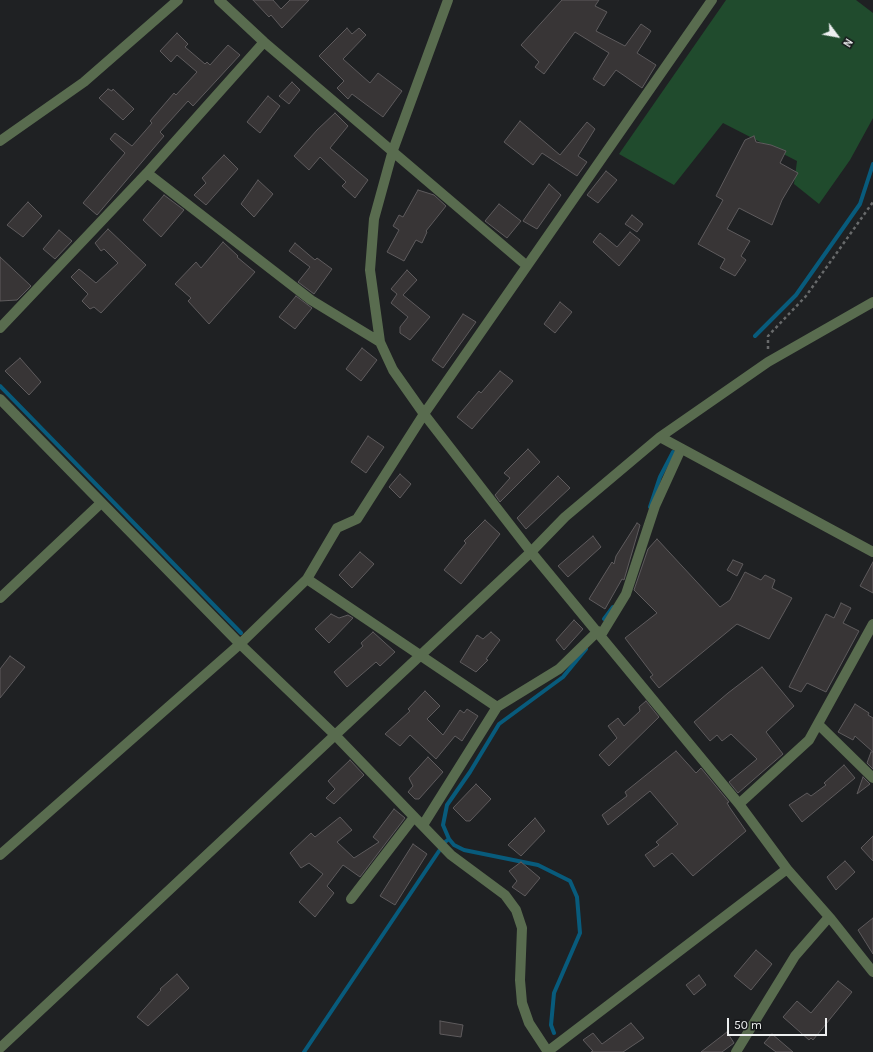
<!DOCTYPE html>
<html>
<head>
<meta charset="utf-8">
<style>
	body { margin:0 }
	#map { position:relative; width:873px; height:1052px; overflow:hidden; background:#1f2123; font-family:Karla,sans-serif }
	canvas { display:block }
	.north { position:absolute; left:817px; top:16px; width:40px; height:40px; -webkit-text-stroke:3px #16181a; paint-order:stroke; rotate:122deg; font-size:11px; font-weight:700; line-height:16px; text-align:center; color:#edeff0 }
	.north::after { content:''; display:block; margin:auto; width:14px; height:18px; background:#edeff0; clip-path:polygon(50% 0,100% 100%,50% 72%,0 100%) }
	.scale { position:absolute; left:727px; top:1018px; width:100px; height:18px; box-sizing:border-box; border:2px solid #edeff0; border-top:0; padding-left:5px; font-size:12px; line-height:14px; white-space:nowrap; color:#edeff0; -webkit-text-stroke:3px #16181a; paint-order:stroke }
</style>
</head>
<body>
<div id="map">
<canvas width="873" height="1052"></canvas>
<div class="north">N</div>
<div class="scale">50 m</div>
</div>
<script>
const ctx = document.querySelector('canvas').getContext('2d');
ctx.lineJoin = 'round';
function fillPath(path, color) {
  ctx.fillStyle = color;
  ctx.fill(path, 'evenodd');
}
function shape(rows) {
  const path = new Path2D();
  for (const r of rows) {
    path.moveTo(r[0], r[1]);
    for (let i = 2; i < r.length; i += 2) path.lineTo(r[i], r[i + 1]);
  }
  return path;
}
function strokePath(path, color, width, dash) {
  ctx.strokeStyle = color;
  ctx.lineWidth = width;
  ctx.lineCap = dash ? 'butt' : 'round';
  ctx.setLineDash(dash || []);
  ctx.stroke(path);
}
fillPath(shape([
	[726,0,856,0,873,13,873,118,850,160,819,204,794,184,797,161,723,123,674,185,619,154]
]), '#204b2d');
strokePath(shape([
	[755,336,796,295,860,204,873,164],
	[0,386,241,633],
	[650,507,660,477,673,452],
	[604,619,613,607],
	[449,839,454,845,464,850,538,865,570,881,577,897,580,933,554,993,551,1025,554,1033],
	[445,842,449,839,443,825,447,805,470,772,499,724,563,677,586,649],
	[304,1052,439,851]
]), '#085b7c', 4);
const building = shape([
	[253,0,273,0,281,9,290,0,309,0,282,28,271,15,269,17,253,0],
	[562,0,599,0,595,6,607,12,596,31,625,46,641,24,651,31,637,53,656,65,642,88,616,70,604,86,593,79,609,53,575,32,544,74,535,67,539,62,521,45,562,0],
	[347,28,352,34,359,28,366,35,343,59,370,83,378,73,402,91,383,117,352,94,348,99,337,88,344,81,319,56,347,28],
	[177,33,188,44,185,47,205,64,207,62,210,65,228,45,240,55,193,106,188,101,160,132,164,136,97,215,83,203,125,153,110,139,115,133,132,146,152,123,150,121,174,93,176,95,197,72,177,55,171,62,160,51,177,33],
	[292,82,300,90,289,104,279,96,292,82],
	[108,89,112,91,113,89,134,109,123,120,99,98,108,89],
	[268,96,280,106,260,133,247,122,268,96],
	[335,113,348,126,330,148,368,180,355,198,342,186,346,182,320,157,309,170,294,156,317,130,335,113],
	[520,121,560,155,587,122,595,129,578,156,587,162,577,176,542,153,533,165,504,142,520,121],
	[754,136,756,142,771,145,786,151,780,163,798,173,782,200,772,225,739,208,727,229,750,241,741,256,746,260,735,276,720,268,725,259,698,244,723,200,716,196,745,140,754,136],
	[224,155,238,169,206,205,194,195,206,183,202,178,224,155],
	[606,171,617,180,598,203,587,195,606,171],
	[258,180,273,194,254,217,241,204,258,180],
	[549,184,561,195,537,229,523,221,549,184],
	[418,190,434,195,446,206,426,231,427,232,422,243,416,240,404,261,387,252,399,230,393,226,399,215,403,217,418,190],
	[164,195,184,210,161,237,143,220,164,195],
	[28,202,42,216,23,237,7,225,28,202],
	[499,204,521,221,507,238,485,221,499,204],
	[632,215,643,224,637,232,625,224,632,215],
	[108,229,146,265,101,313,94,307,90,309,82,301,88,294,71,277,79,269,96,283,118,263,104,249,101,251,95,243,108,229],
	[59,230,72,241,55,259,43,249,59,230],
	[630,232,640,240,619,266,593,242,600,233,617,247,630,232],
	[223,242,238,256,237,257,255,272,209,324,188,301,191,298,175,284,196,262,201,268,223,242],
	[295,243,315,260,317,258,332,269,314,294,298,282,310,267,289,251,295,243],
	[0,257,31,286,17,300,0,301,0,257],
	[407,270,417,280,403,295,430,317,410,340,400,333,400,327,408,317,391,303,397,294,391,289,407,270],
	[296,296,312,308,295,329,279,317,296,296],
	[560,302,572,312,555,333,544,324,560,302],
	[463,314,476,322,443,368,432,360,463,314],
	[362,348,377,360,361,381,346,369,362,348],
	[20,358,41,382,29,395,5,371,20,358],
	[500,371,513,381,472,429,457,417,479,391,481,393,500,371],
	[368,436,384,447,366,473,351,462,368,436],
	[528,449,540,462,500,502,495,495,510,478,504,473,528,449],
	[400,474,411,484,400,498,389,487,400,474],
	[558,476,570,488,526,529,517,518,558,476],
	[485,520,500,534,461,584,444,570,466,543,464,541,485,520],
	[637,523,640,525,624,580,622,579,605,609,589,599,612,562,614,564,616,556,637,523],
	[593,536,601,547,568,577,558,566,593,536],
	[657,539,720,607,730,600,745,572,761,580,765,575,775,580,772,588,792,598,769,639,737,624,659,688,650,677,653,675,625,638,657,613,634,590,648,549,657,539],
	[360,552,374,564,352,588,339,575,360,552],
	[733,560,743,564,737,576,727,570,733,560],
	[873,562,873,593,860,586,873,562],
	[841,603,851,608,843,623,859,631,826,692,807,683,801,692,789,687,826,614,834,618,841,603],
	[331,614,339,618,348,615,353,618,329,643,315,629,331,614],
	[574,620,583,629,564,650,556,640,574,620],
	[373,632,395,652,380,666,376,662,347,687,334,672,363,646,361,643,373,632],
	[491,632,500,640,486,659,488,660,476,672,460,662,477,635,483,639,491,632],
	[10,656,25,667,0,698,0,669,10,656],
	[762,667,794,706,766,732,783,754,738,793,729,782,757,759,731,734,722,741,717,735,710,741,694,722,728,693,762,667],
	[425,691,440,706,427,719,443,735,460,710,464,713,467,709,478,716,462,741,455,736,436,759,410,735,400,746,385,734,410,711,408,709,425,691],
	[646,701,659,717,609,766,599,755,617,738,608,726,618,718,624,726,640,711,639,707,646,701],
	[855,704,869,713,868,715,873,718,873,752,855,736,853,740,838,732,855,704],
	[676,751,696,773,701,768,729,802,727,803,730,808,746,831,693,876,672,853,654,867,645,855,659,845,656,842,678,824,650,791,608,825,602,815,627,796,625,792,676,751],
	[871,752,873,752,873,769,867,763,871,752],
	[428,757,443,772,419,799,415,799,408,792,413,786,409,778,428,757],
	[350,760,364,775,334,804,326,798,335,789,328,781,350,760],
	[844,765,855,778,802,822,789,805,807,793,811,796,826,785,824,783,844,765],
	[863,777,870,784,857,794,863,777],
	[476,784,491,799,470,821,466,821,453,808,476,784],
	[394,809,405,818,360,877,343,865,327,886,334,893,315,917,299,902,323,874,309,863,301,868,290,853,311,833,315,837,340,817,352,830,337,842,354,858,379,842,373,837,394,809],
	[535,818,545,831,521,856,508,845,535,818],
	[873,836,873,861,861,848,873,836],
	[413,844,427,854,395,905,380,896,413,844],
	[845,861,855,872,836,890,827,877,845,861],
	[521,862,540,878,525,896,512,887,517,881,509,871,521,862],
	[873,918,873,954,858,930,873,918],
	[756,950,772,964,751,990,734,976,756,950],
	[177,974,189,988,148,1026,137,1017,161,990,160,989,177,974],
	[699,975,706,985,694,995,686,985,699,975],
	[838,981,852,992,813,1040,811,1038,809,1040,783,1017,797,1001,811,1013,838,981],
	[440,1021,463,1025,461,1037,440,1034,440,1021],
	[631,1023,644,1038,623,1052,591,1052,593,1051,583,1040,593,1033,602,1044,631,1023],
	[727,1032,734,1043,722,1052,701,1052,727,1032],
	[772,1034,793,1052,776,1052,764,1043,772,1034]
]);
fillPath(building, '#383536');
strokePath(building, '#5e5b5d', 1);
strokePath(shape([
	[768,349,768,336,806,296,873,202]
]), '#686a6b', 2.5, [3, 3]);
strokePath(shape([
	[219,0,264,42,527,266],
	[448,0,393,150,374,219,370,270,380,342,393,370,424,414,531,552,739,804,787,869,831,919,873,972],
	[0,141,84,82,178,0],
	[147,173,311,300,380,342],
	[0,328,147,173,264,42],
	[0,399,240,644,335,735,451,855,505,895,516,910,522,928,520,980,522,1003,529,1023,548,1052],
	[660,437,873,552],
	[307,579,497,707],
	[0,598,101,503],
	[601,635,626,594,655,506,681,449],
	[819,725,873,778],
	[739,804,809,740,873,624],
	[423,825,497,707,559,669,598,631],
	[0,855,240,644,307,579,337,528,357,519,424,414,712,0],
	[351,899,414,817],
	[0,1048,531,552,565,517,660,437,768,362,873,302],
	[547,1052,787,869],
	[736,1052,795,956,829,917]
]), '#596c4f', 10);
</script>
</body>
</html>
